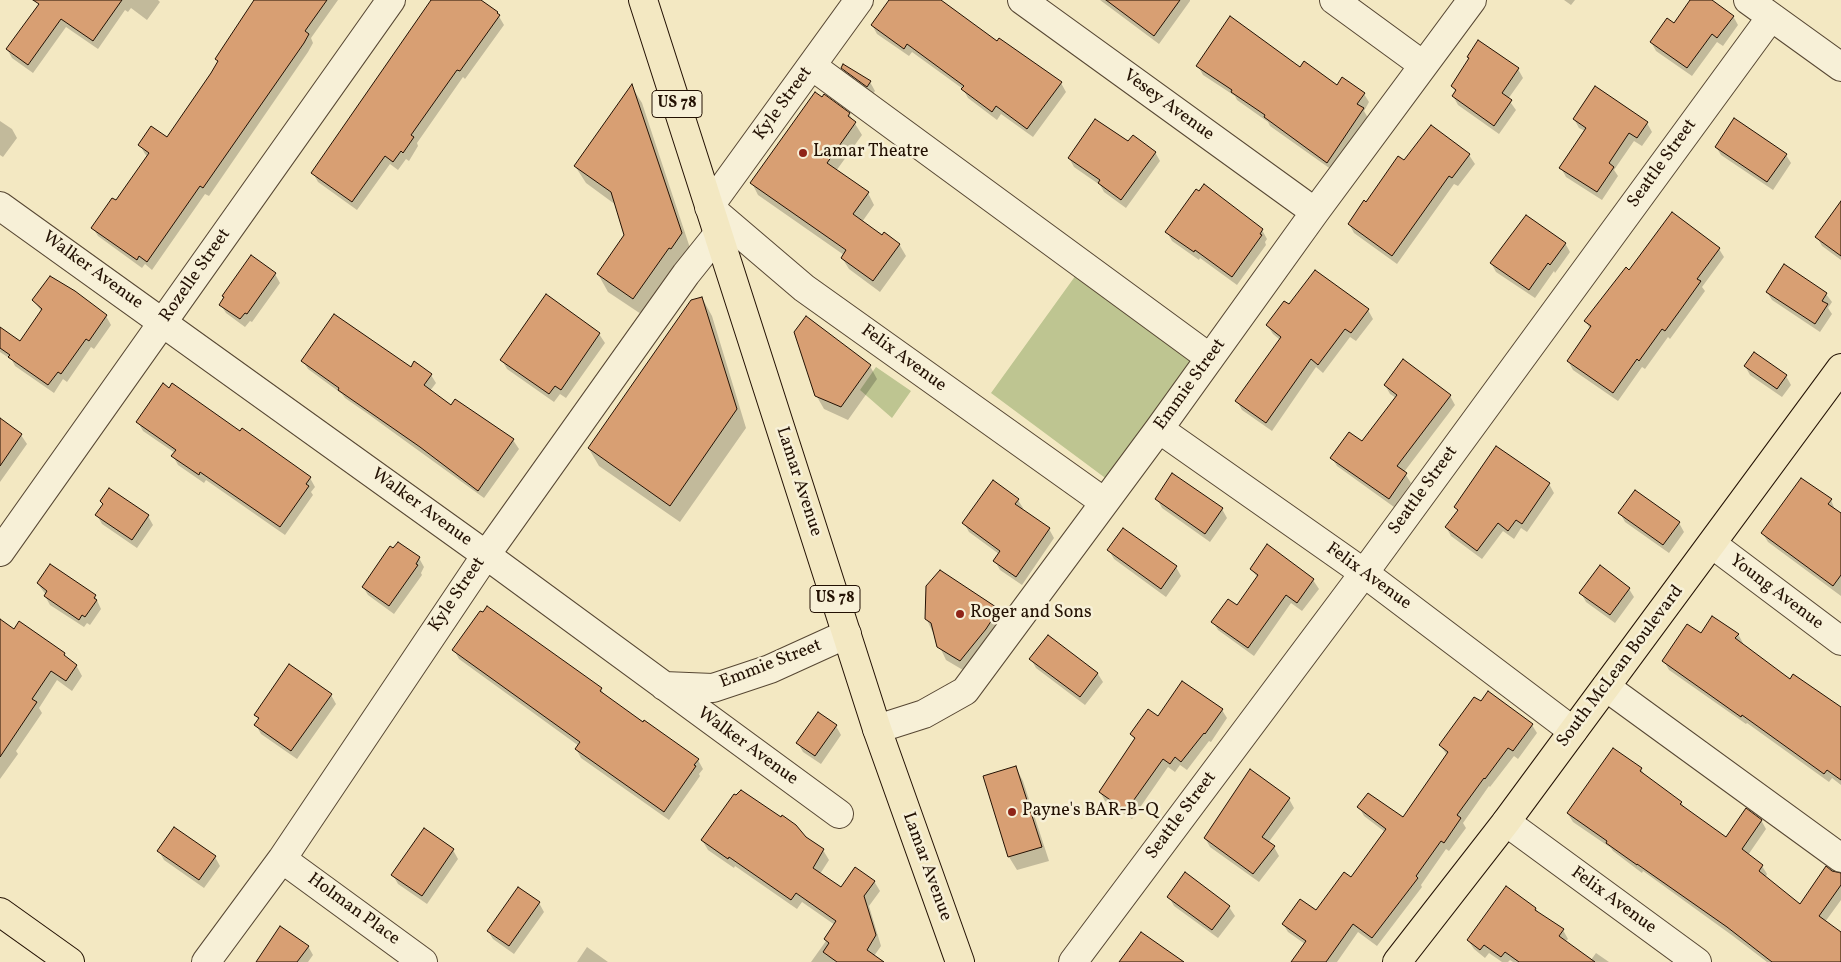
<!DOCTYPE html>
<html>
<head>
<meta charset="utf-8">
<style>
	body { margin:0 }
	canvas { display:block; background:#f3e8c2 }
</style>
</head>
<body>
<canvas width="1841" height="962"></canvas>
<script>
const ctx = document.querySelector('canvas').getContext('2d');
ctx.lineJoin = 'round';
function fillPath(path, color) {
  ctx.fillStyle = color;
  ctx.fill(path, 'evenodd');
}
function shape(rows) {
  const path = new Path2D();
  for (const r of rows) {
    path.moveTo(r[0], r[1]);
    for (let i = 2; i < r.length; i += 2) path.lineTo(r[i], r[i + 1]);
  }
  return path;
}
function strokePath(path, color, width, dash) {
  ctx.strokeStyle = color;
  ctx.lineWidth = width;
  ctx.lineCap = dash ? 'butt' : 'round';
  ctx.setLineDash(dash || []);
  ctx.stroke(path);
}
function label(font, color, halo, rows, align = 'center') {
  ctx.font = font + ' Vollkorn,serif';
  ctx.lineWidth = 5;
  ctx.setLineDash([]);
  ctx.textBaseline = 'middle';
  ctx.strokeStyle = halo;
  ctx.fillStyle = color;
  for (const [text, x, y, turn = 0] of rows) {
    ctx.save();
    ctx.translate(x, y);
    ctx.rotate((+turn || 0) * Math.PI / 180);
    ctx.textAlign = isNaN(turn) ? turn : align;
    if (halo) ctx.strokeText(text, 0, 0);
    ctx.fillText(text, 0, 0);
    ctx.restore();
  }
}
fillPath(shape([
	[1076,275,1194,360,1108,480,991,393],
	[876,367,911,391,892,418,860,390]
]), '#bec591');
fillPath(shape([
	[42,0,158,0,160,2,147,20,131,8,128,12,125,10,98,49,66,27,33,73,12,58,7,49],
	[274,0,338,0,311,38,313,43,308,52,209,196,205,194,152,270,145,264,142,268,98,236,93,228,116,202,148,157,145,154,140,145,167,139,218,63,216,59],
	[432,0,479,0,497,13,504,25,465,79,463,77,417,143,418,146,409,161,406,159,398,170,390,164,357,210,318,182,313,173],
	[891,0,939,0,997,43,1039,67,1061,83,1066,92,1033,137,1001,114,997,120,968,98,963,89,912,52,909,56,877,34,872,25],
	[1100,0,1190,0,1190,1,1159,44],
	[1564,0,1575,0,1571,5],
	[1692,0,1710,0,1733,16,1738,25,1723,46,1717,42,1692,76,1656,51,1651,42,1674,25],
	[1198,66,1300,68,1337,87,1364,94,1369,102,1364,111,1368,118,1332,170,1270,126,1268,122,1237,100,1235,96,1203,75],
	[842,68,870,82,875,91,872,95,847,76],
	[1518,69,1523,78,1508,99,1516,110,1499,134,1458,105,1453,96,1456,92,1452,86],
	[632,87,642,103,691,251,644,316,608,292,598,274,626,235,616,205,586,183,575,166],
	[849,114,862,135,836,171,868,193,874,205,862,222,883,237,899,244,906,256,880,292,849,269,842,258,844,255,758,195,752,183],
	[1574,119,1647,123,1652,132,1642,146,1634,141,1614,170,1618,176,1602,200,1566,177,1561,168,1585,131,1579,128],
	[0,121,12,129,17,138,3,157,0,155],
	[1431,127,1469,155,1475,164,1458,186,1454,184,1397,264,1354,233,1349,224,1405,162],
	[1128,143,1155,152,1160,161,1126,208,1104,192,1100,185,1074,167,1069,158],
	[1716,147,1786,155,1791,163,1773,190,1721,155],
	[1841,205,1841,260,1822,246,1817,237],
	[1262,230,1267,239,1265,242,1266,245,1237,285,1200,258,1199,260,1172,241,1167,232],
	[1508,239,1565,243,1570,252,1555,273,1554,271,1535,298,1496,272,1491,263],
	[1719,249,1724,257,1702,287,1705,291,1670,339,1668,337,1645,369,1642,367,1618,401,1573,370,1568,361,1590,329,1586,322,1629,271],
	[275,274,280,283,252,322,250,321,245,327,226,313,221,305],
	[1767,292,1826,294,1832,302,1828,308,1832,314,1820,332,1772,300],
	[546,296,599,334,605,343,566,398,560,394,554,402,507,369,502,360],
	[702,298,712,316,746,428,680,522,599,466,589,449],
	[34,301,106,316,111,325,94,349,91,347,67,382,63,379,54,393,15,366,12,360,0,352,0,329,20,343,42,312],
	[1290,306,1368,310,1373,319,1356,341,1350,337,1323,373,1316,367,1272,431,1242,410,1237,401,1280,340,1273,334,1267,325],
	[303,361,411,368,431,375,436,383,430,391,451,406,455,400,513,440,519,449,484,498,368,414,345,398,342,394,308,369],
	[870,366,877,379,848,420,824,409,816,395],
	[1745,366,1786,376,1791,385,1782,397,1750,375],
	[1385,385,1450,396,1455,405,1404,472,1411,483,1394,507,1337,466,1332,458,1362,443,1396,398,1390,394],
	[0,420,21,435,27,444,0,482],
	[138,422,240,432,242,430,310,478,315,487,311,492,313,495,285,535,206,480,204,483,178,465,173,456,175,453,143,431],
	[1549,484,1554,493,1527,532,1521,528,1514,539,1503,531,1482,559,1451,536,1446,527,1458,511,1455,507],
	[1157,499,1222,509,1227,518,1210,542,1162,508],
	[1018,500,1023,508,1022,510,1049,529,1054,538,1022,585,1000,570,995,561,999,554,969,532,964,523],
	[1831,500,1835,510,1841,514,1841,596,1768,542,1763,534],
	[101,501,148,516,153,525,137,548,102,524,97,515,103,505],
	[1620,513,1679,523,1684,532,1669,553,1625,522],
	[1124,530,1176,567,1181,576,1166,597,1114,559,1109,550],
	[398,543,419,558,424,567,421,573,422,575,394,614,368,595,363,587],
	[1268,546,1313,580,1319,589,1302,611,1291,603,1254,656,1218,630,1213,622,1238,607,1258,578,1251,569],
	[38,584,95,596,101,609,90,625,87,623,84,627,50,605,45,596,46,595],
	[1629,589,1634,597,1615,623,1586,602,1581,593],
	[998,609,1005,623,968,673,946,660,926,618],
	[15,631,64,654,67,659,76,665,82,676,72,691,57,680,39,708,42,713,16,751,18,754,0,779,0,632],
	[1738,634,1743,643,1742,644,1790,680,1841,709,1841,785,1832,778,1829,782,1747,723,1746,724,1669,670,1664,661,1701,635],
	[1048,636,1098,674,1103,682,1085,705,1036,668,1031,659],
	[454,650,601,689,605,696,698,760,703,769,699,774,700,776,669,820,581,758,576,749,579,746,459,659],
	[331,695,336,704,297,759,261,734,256,725,259,721,256,715],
	[1222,710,1227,718,1211,742,1209,741,1187,770,1180,765,1175,772,1168,767,1132,819,1105,801,1100,792,1135,740,1131,734,1158,718],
	[1532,725,1537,733,1518,759,1514,756,1490,787,1489,786,1463,823,1466,828,1449,851,1446,849,1421,885,1422,887,1377,946,1358,932,1337,962,1293,962,1305,944,1288,932,1283,924,1316,911,1351,879,1385,832,1364,816,1359,807,1403,818,1447,755,1440,745],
	[836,726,841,735,821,764,803,752,798,743],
	[1613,750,1641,769,1646,777,1681,802,1685,809,1726,839,1761,820,1766,829,1748,855,1762,866,1767,874,1765,878,1801,905,1841,874,1841,900,1825,922,1841,933,1841,962,1767,962,1733,936,1643,871,1642,873,1613,851,1611,848,1573,822,1568,814],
	[1016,768,1023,781,1049,861,1017,870,1009,857,984,777],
	[1289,799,1294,808,1268,843,1274,847,1279,856,1259,882,1210,847,1205,838],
	[805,837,823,850,829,860,820,874,842,889,874,881,880,891,869,906,881,946,874,956,880,962,811,962,826,941,825,939,835,925,802,902,797,909,735,866,734,868,708,850,702,840],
	[453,850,458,859,427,904,398,884,393,875],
	[159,851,215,857,220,866,204,888,164,860],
	[1185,874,1229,907,1235,916,1218,938,1174,906,1169,897],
	[1507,888,1536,909,1539,914,1563,930,1568,939,1565,942,1591,960,1596,953,1609,962,1513,962,1510,960,1508,962,1502,962,1489,953,1485,958,1474,949,1468,940],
	[539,903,544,912,514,954,493,939,488,931],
	[308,946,313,955,308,962,257,962],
	[587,947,608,962,577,962]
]), '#0003');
const building = shape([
	[33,0,122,0,93,41,61,19,28,65,6,49,39,4,33,0],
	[254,0,327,0,305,31,309,34,304,43,203,188,200,186,147,262,139,256,137,260,91,228,112,198,116,200,149,153,138,145,151,126,167,137,211,73,218,61,215,59,254,0],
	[431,0,481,0,498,12,497,13,500,15,460,71,457,70,411,135,414,137,403,153,401,151,393,162,385,156,352,202,311,173,431,0],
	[889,0,941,0,997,41,999,38,1062,82,1027,129,996,106,992,112,961,89,964,86,907,44,904,49,871,25,889,0],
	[1106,0,1180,0,1154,36,1106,0],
	[1690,0,1712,0,1734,16,1717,38,1712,34,1687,68,1650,42,1667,18,1674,23,1690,0],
	[1230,16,1300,67,1304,61,1337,85,1342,77,1365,93,1357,104,1364,108,1327,163,1264,117,1265,115,1231,92,1232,90,1196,66,1230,16],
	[1478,40,1519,68,1502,93,1512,100,1494,126,1452,96,1456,90,1451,86,1469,58,1467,57,1478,40],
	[843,64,871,81,867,87,841,68,843,64],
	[632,84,682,233,671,249,669,248,633,299,597,274,624,235,611,192,574,166,632,84],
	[1595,86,1648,122,1637,138,1629,133,1609,163,1614,167,1597,192,1559,168,1586,128,1573,119,1595,86],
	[815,92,822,97,824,94,850,113,848,116,856,122,827,163,869,192,853,214,882,235,884,232,900,244,873,281,841,258,846,250,750,183,815,92],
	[1734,118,1787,154,1767,182,1715,147,1734,118],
	[1095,119,1128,141,1133,135,1156,152,1121,200,1098,183,1100,180,1068,158,1095,119],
	[1431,125,1470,154,1452,178,1449,176,1392,256,1348,224,1364,200,1366,202,1398,156,1404,160,1431,125],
	[1204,184,1263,229,1260,234,1262,235,1232,277,1195,250,1194,252,1165,232,1196,189,1199,191,1204,184],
	[1841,201,1841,256,1815,237,1841,201],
	[1672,212,1720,248,1697,279,1701,281,1681,309,1665,331,1662,329,1639,361,1637,359,1613,393,1567,361,1591,326,1584,321,1626,267,1629,270,1672,212],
	[1526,215,1566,243,1550,265,1548,263,1529,290,1490,263,1526,215],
	[251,255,276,273,247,314,245,313,240,319,219,305,224,297,222,296,251,255],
	[1784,264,1827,293,1822,301,1828,304,1815,324,1766,292,1784,264],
	[1315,270,1369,309,1351,333,1345,329,1318,365,1311,359,1266,423,1235,401,1281,337,1266,325,1284,301,1289,304,1315,270],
	[50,276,75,291,107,315,89,341,86,339,61,374,58,372,48,385,8,357,10,355,0,348,0,327,20,341,42,309,32,300,50,276],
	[546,294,600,333,561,390,555,386,549,394,500,360,546,294],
	[702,297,737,409,670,506,588,448,691,300,702,297],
	[334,314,411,367,414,361,432,374,424,385,451,405,455,399,514,439,478,491,420,447,338,390,339,388,301,361,334,314],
	[806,316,871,365,841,407,815,396,794,332,806,316],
	[1754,352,1787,375,1777,389,1744,366,1754,352],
	[1403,359,1451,395,1397,466,1407,473,1389,499,1330,458,1349,432,1362,441,1397,395,1384,385,1403,359],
	[163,383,169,388,172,383,240,431,242,428,311,477,306,484,309,486,280,527,200,472,199,475,171,456,176,450,136,422,163,383],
	[0,418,22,434,0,466,0,418],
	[1496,446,1550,483,1522,524,1516,520,1508,531,1498,523,1477,551,1445,527,1458,510,1454,507,1496,446],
	[1172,473,1223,508,1205,534,1155,499,1172,473],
	[1801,478,1832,499,1828,504,1841,513,1841,575,1833,586,1761,533,1801,478],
	[993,480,1019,499,1015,504,1050,528,1016,577,993,561,1000,551,962,523,993,480],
	[109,488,149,515,132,540,95,515,103,504,100,501,109,488],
	[1635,490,1680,522,1663,545,1618,513,1635,490],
	[1123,528,1177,566,1161,589,1107,550,1123,528],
	[398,542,420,557,416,564,418,565,389,606,362,587,390,546,393,548,398,542],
	[1267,544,1314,579,1297,603,1286,595,1248,648,1211,622,1228,599,1237,605,1258,575,1250,569,1267,544],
	[50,564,96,595,94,598,97,600,85,617,82,615,79,620,44,596,47,591,37,583,50,564],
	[1600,565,1630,588,1610,615,1579,593,1600,565],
	[940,570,999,609,986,629,960,661,937,647,931,623,925,619,926,586,940,570],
	[487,606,602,688,600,691,643,722,644,720,699,759,694,765,696,766,664,812,575,749,580,742,452,650,480,611,483,612,487,606],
	[1712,616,1739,634,1735,638,1790,679,1793,674,1841,707,1841,780,1827,770,1824,774,1742,715,1741,717,1662,661,1687,624,1701,633,1712,616],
	[0,619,14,629,19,621,65,653,64,655,77,665,66,681,51,671,32,699,37,702,0,757,0,619],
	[1048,635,1098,673,1080,697,1029,659,1048,635],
	[289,664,332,694,291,751,254,725,259,718,254,715,289,664],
	[1182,681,1223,709,1205,734,1204,733,1181,762,1175,757,1170,764,1163,759,1126,811,1099,792,1135,738,1130,734,1148,709,1158,716,1182,681],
	[1488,691,1533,724,1513,751,1508,748,1485,779,1484,778,1457,815,1461,818,1444,843,1441,841,1416,876,1418,878,1372,938,1353,924,1326,962,1291,962,1306,941,1282,924,1300,899,1316,910,1344,872,1351,877,1386,829,1357,807,1368,793,1403,817,1448,752,1439,745,1474,697,1481,701,1488,691],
	[818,712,837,725,815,756,796,743,818,712],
	[1613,748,1642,768,1640,771,1682,802,1680,804,1726,837,1746,808,1762,820,1742,849,1763,865,1759,871,1800,904,1826,866,1832,871,1841,873,1841,885,1819,916,1841,932,1841,962,1772,962,1727,927,1637,864,1637,865,1606,843,1607,841,1567,813,1613,748],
	[1016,766,1042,847,1008,857,983,776,1016,766],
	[1250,769,1290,798,1262,837,1275,846,1253,874,1204,838,1250,769],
	[741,790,781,817,782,815,796,825,806,837,824,849,813,868,841,887,855,867,875,881,864,896,876,935,867,950,884,962,837,962,823,952,829,943,824,939,836,921,796,893,791,900,729,857,728,859,701,840,734,794,736,795,741,790],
	[174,827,216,856,199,880,157,851,174,827],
	[424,828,454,849,422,896,391,875,424,828],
	[1185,872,1230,906,1212,930,1167,897,1185,872],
	[1506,886,1536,908,1535,910,1564,929,1559,936,1595,962,1519,962,1505,952,1501,957,1484,945,1480,950,1467,940,1506,886],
	[518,887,540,902,509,946,487,931,518,887],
	[280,926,309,946,297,962,256,962,280,926],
	[1141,932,1184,962,1119,962,1141,932]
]);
fillPath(building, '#d89f73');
strokePath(building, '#231103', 1);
const minor = shape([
	[859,0,709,207,804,288,1104,502],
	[1022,0,1315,212],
	[1334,0,1423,65],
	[1748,0,1841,67],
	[812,66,1210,358],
	[0,206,486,555,839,814],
	[1159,429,1364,573,1573,731],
	[1712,544,1841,641],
	[0,552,391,0],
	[664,686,713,688,770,669,847,634],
	[1606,687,1841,858],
	[877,729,924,714,965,691,1159,429,1315,212,1472,0],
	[1506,822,1697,962],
	[282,859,423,962],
	[206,962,282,859,486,555,686,274,718,234],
	[1073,962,1364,573,1771,17]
]);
const major = shape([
	[643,0,877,729,960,962],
	[0,912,70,962],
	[1397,962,1506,822,1841,368]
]);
strokePath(minor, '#574733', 30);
strokePath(major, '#231103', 30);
strokePath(minor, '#f7f0d7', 28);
strokePath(major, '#f3e8c2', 28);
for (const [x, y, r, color] of [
	[803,153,5,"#8f2418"],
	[960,614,5,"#8f2418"],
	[1012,812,5,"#8f2418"]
]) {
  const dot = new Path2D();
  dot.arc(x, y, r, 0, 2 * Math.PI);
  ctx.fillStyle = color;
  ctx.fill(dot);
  strokePath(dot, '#f7f0d7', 2);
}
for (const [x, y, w] of [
	[677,104,50],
	[835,599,50]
]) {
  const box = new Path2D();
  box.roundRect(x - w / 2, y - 13.5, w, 27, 4);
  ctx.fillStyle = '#f7f0d7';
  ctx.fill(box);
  strokePath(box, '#231103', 1);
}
label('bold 16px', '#231103', null, [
	["US 78",677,104],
	["US 78",835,599]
]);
label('18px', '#231103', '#f7f0d7', [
	["Kyle Street",784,104,-54],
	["Vesey Avenue",1168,106,36],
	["Seattle Street",1663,164,-54],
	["Walker Avenue",92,271,36],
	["Rozelle Street",196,276,-55],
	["Felix Avenue",903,359,36],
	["Emmie Street",1191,385,-54],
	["Lamar Avenue",798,482,72],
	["Seattle Street",1424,491,-54],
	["Walker Avenue",421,508,36],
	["Felix Avenue",1368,577,36],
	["Young Avenue",1776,593,37],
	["Kyle Street",458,595,-56],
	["Emmie Street",771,665,-21],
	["South McLean Boulevard",1621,667,-53],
	["Walker Avenue",747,747,36],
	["Seattle Street",1182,816,-53],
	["Lamar Avenue",926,867,70],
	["Felix Avenue",1613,901,36],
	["Holman Place",353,910,36]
]);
label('18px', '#231103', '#f7f0d7', [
	["Lamar Theatre",813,153],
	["Roger and Sons",970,614],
	["Payne's BAR-B-Q",1022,812]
], 'left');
</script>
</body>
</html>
